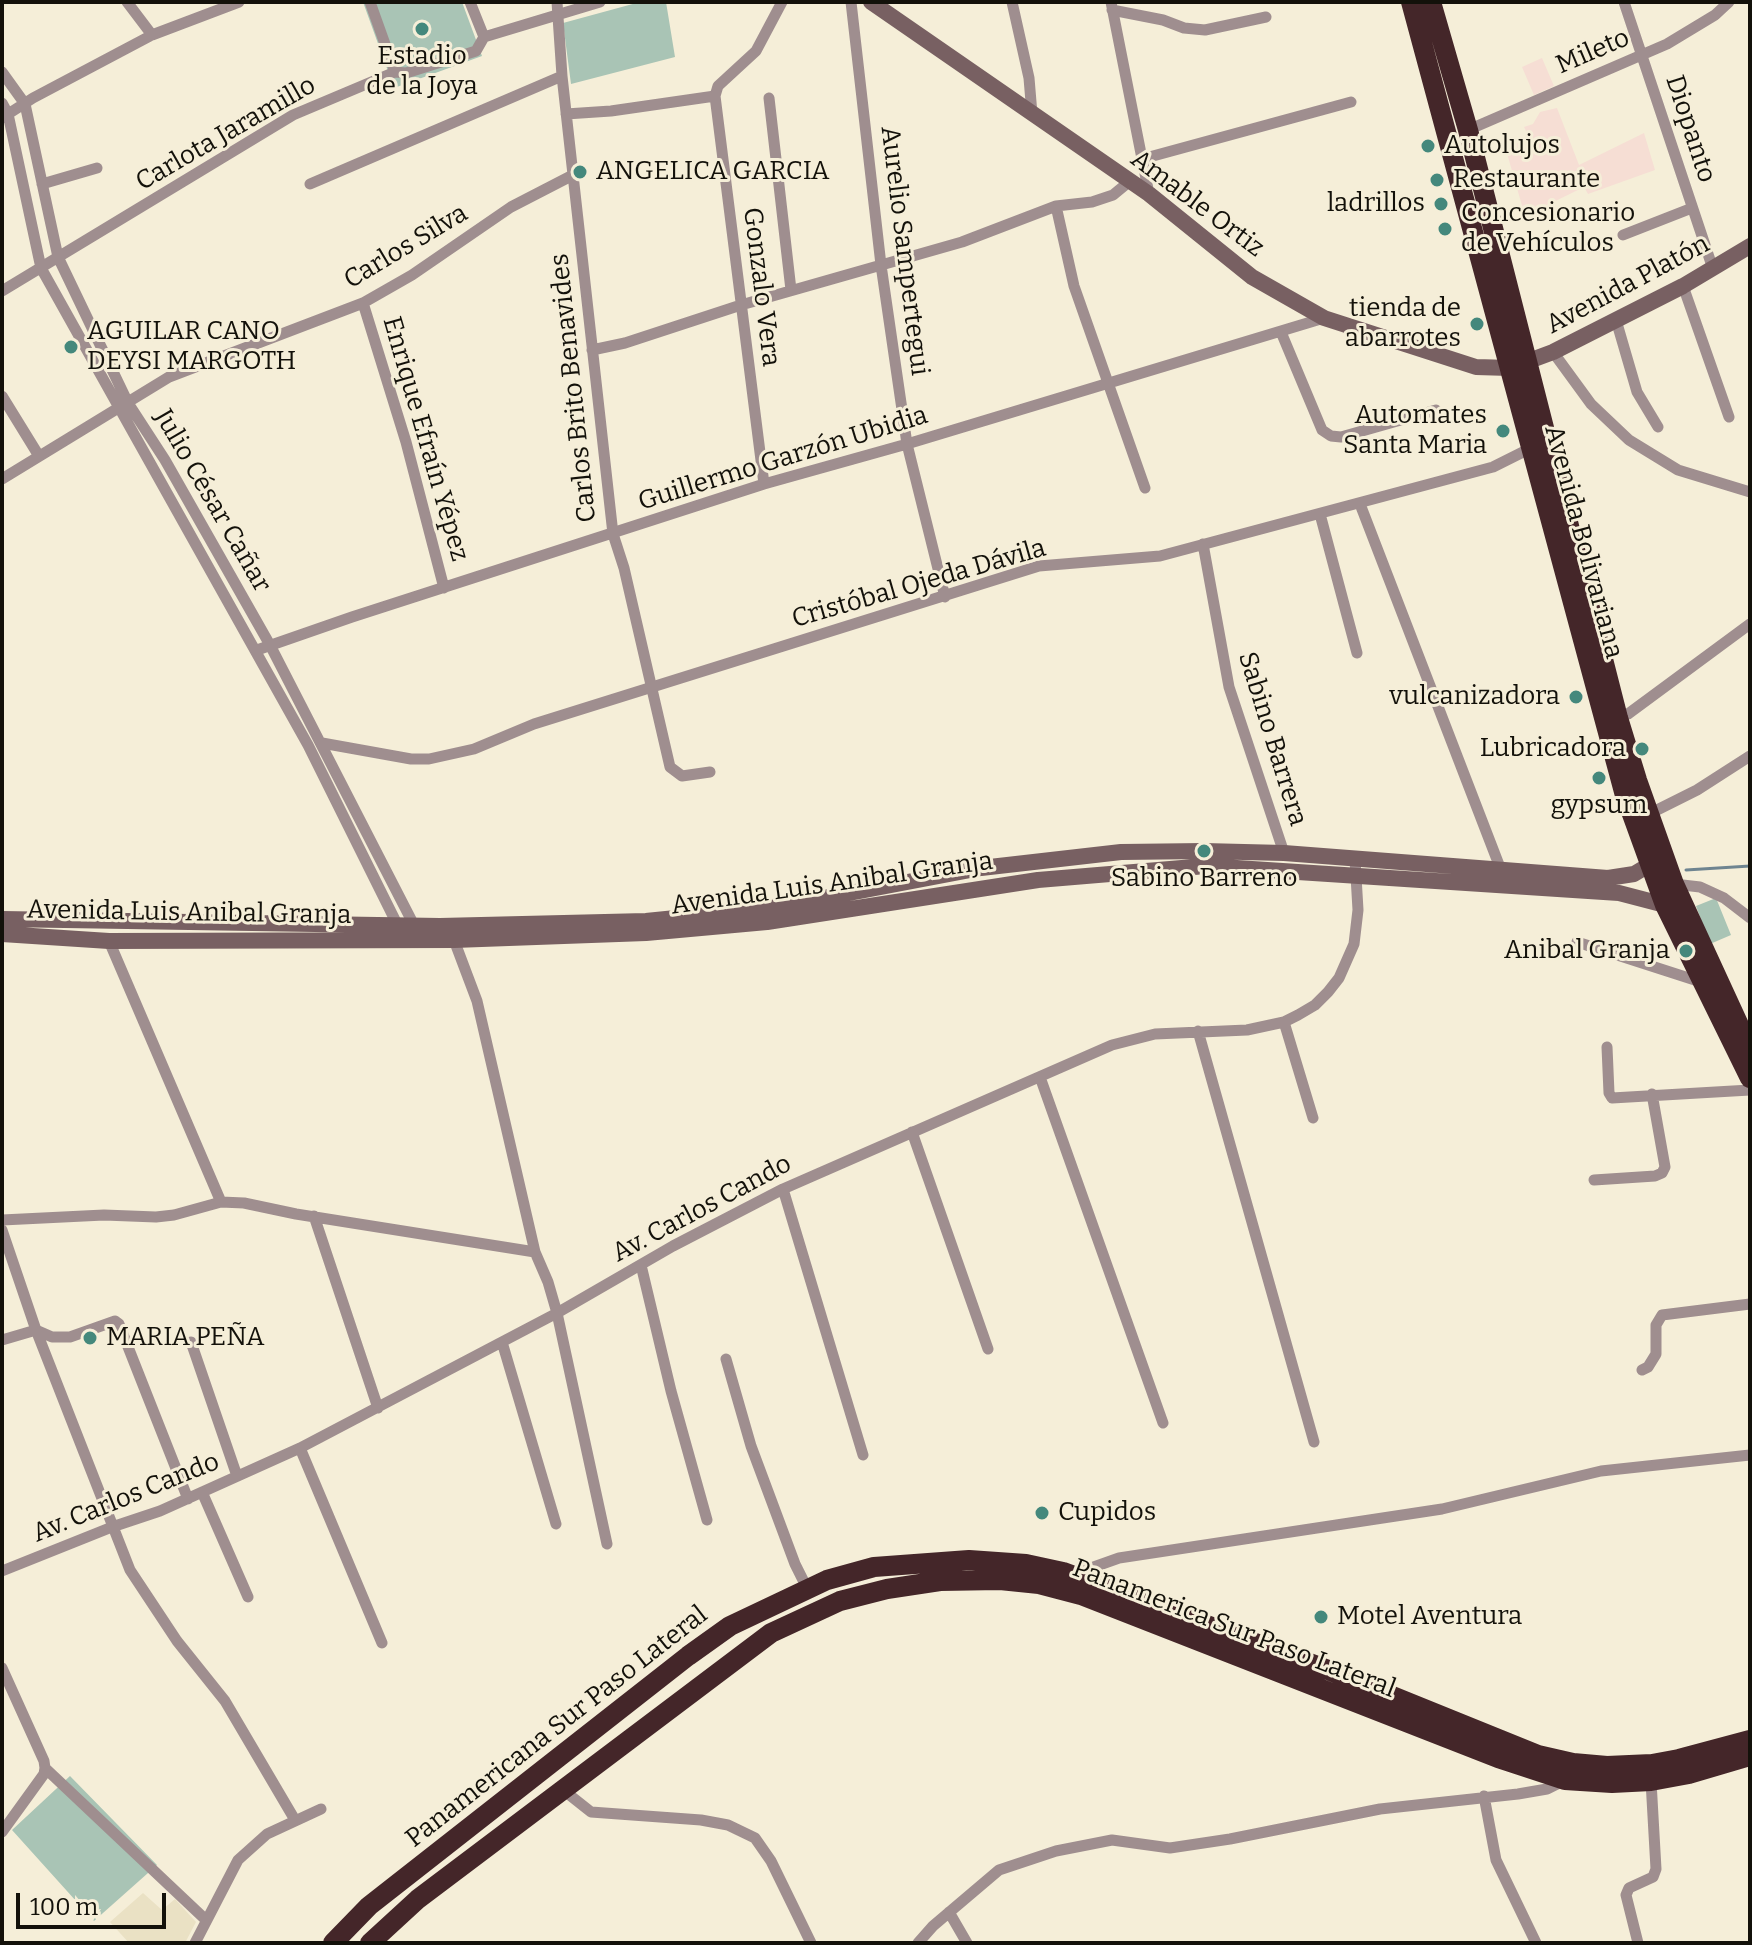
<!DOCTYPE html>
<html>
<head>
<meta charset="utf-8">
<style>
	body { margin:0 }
	#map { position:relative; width:1752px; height:1945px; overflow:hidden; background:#f5eed8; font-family:Bitter,serif }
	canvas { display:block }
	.frame { position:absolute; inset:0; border:4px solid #13110a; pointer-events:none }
	.scale { position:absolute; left:16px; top:1893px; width:150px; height:36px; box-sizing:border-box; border:4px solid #13110a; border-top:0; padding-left:10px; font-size:24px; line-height:28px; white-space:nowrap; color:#13110a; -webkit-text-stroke:6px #f5eed8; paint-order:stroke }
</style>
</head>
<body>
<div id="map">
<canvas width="1752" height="1945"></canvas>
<div class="frame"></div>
<div class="scale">100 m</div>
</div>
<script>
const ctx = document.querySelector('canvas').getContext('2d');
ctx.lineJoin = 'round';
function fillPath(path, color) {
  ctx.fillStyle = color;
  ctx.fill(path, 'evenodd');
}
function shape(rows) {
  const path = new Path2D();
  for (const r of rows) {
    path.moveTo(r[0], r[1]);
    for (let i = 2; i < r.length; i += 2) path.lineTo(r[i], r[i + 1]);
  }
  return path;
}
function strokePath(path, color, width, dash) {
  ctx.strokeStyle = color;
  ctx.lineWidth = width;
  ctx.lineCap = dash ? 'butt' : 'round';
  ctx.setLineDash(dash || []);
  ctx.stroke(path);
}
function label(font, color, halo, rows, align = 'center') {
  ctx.font = font + ' Bitter,serif';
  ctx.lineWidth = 6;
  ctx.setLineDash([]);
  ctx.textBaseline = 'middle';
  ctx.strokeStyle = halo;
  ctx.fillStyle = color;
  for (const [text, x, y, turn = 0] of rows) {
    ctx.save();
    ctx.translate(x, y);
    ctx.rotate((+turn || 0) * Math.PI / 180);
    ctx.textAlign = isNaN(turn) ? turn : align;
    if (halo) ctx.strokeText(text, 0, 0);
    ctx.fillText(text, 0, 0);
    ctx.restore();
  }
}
fillPath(shape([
	[1542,58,1554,86,1534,95,1522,67],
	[1557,108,1579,165,1644,133,1655,170,1588,194,1584,187,1525,216,1506,150,1514,137,1522,141,1527,133,1524,127,1533,124,1540,112]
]), '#f6ded4');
fillPath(shape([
	[143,1893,162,1910,175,1899,196,1922,185,1943,129,1943,110,1922]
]), '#eae1c4');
fillPath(shape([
	[363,2,462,2,482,56,394,88],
	[640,2,666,2,675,57,571,84,563,23],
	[1716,898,1731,935,1710,944,1696,906],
	[70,1776,157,1865,94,1921,12,1830]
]), '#a9c4b5');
strokePath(shape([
	[1686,870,1750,866]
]), '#6e8490', 3);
strokePath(shape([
	[127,2,152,35],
	[370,2,395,72],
	[470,2,484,37],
	[557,2,562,76,613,534,624,568,670,767,682,776,710,772],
	[851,2,881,265,907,444,945,597],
	[1012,2,1029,78,1032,114],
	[1111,2,1149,194],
	[1624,2,1713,269],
	[1112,10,1163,20,1184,28,1205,30,1266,17],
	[2,72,25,104,58,257,128,403,165,460,270,645,417,931],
	[715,96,764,484],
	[715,96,718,86,756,51,782,2],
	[769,98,791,290],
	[2,103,8,114,41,268,308,745,400,930],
	[566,114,611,111,715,96],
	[2,118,33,98,152,35,239,2],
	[1468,130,1667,44,1715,15,1729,2],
	[1142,159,1351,102],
	[42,184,97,168],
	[310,184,562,76],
	[1056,206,1074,286,1145,488],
	[1623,235,1692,208],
	[1683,286,1729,417],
	[2,291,293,115,395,72,406,73,476,51,484,37,600,2],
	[363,303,406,442,444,588],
	[1616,320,1637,392,1658,427],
	[1281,332,1322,430,1331,436,1341,437,1436,410],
	[592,350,625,343,741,305,962,242,1056,206,1092,202,1113,195,1130,181],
	[1553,352,1591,404,1629,440,1678,470,1750,492],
	[2,396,39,456],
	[2,479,169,377,363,303,412,275,511,207,573,175],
	[1360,504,1501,870],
	[1320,514,1357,653],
	[1203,544,1229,687,1284,853],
	[257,650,352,617,764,484,907,444,1324,318],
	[1618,718,1628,714,1750,624],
	[322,743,411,759,429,759,474,749,534,724,1039,566,1160,556,1493,467,1531,448],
	[1649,814,1697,790,1750,756],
	[1674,884,1700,887,1724,898,1750,918],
	[454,940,477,1001,535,1252,548,1282,557,1313,607,1544],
	[109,941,221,1202],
	[1577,942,1701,982],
	[1284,1022,1313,1118],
	[1198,1031,1314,1442],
	[1607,1047,1609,1093,1612,1098,1750,1090],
	[1040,1077,1163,1423],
	[912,1132,988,1349],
	[1594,1180,1655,1176,1662,1173,1665,1167,1652,1094],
	[783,1189,863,1455],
	[314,1216,378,1408],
	[2,1220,104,1215,156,1217,174,1215,221,1202,244,1203,296,1214,535,1252],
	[2,1230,36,1330,130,1570,177,1641,225,1701,295,1820],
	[641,1265,671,1391,707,1520],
	[2,1340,36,1330,52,1337,70,1337,115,1321,119,1324,188,1499],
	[191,1342,237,1476],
	[502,1342,556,1524],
	[726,1359,751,1446,795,1564,807,1588],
	[1642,1370,1648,1367,1656,1354,1656,1325,1662,1315,1750,1304],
	[300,1448,382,1643],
	[202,1492,248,1597],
	[2,1571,112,1527,160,1511,300,1448,557,1313,673,1246,783,1189,1112,1045,1155,1034,1247,1030,1284,1022,1298,1015,1315,1005,1328,992,1339,978,1354,944,1358,910,1355,859],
	[1074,1574,1119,1558,1442,1509,1601,1471,1750,1455],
	[2,1668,44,1761,45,1768,206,1920],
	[562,1789,591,1812,701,1820,728,1825,755,1838,771,1861,811,1943],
	[1484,1796,1496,1860,1536,1943],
	[2,1832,44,1774,45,1768],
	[949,1912,967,1943],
	[195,1943,238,1860,267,1834,321,1809],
	[918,1943,933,1926,999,1870,1056,1851,1112,1840,1170,1848,1230,1839,1380,1809,1518,1794,1547,1789,1565,1780],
	[1638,1943,1626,1895,1629,1888,1653,1877,1656,1869,1651,1781]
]), '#9f8e8f', 11);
strokePath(shape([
	[871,2,1149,194,1252,277,1324,318,1476,367,1510,368,1553,352,1683,286,1750,246],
	[2,919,440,926,646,921,765,909,981,868,1121,852,1204,851,1284,853,1608,878,1634,874,1649,865],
	[2,934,109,941,454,940,646,933,767,922,1038,880,1206,866,1619,893,1665,905]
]), '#786062', 16);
strokePath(shape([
	[1411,2,1624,792,1665,905,1750,1078],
	[1431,2,1468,130,1618,718,1637,780,1674,884,1750,1049],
	[333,1943,369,1906,688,1656,730,1626,827,1580,874,1567,969,1560,1026,1564,1063,1572,1328,1670,1538,1755,1573,1763,1607,1766,1652,1764,1679,1759,1750,1740],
	[370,1943,418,1899,771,1633,840,1601,887,1589,940,1581,1000,1580,1039,1584,1081,1595,1498,1758,1565,1780,1612,1783,1651,1781,1689,1774,1750,1756]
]), '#442629', 20);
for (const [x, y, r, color] of [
	[422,29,8,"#44887c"],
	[1428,146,8,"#44887c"],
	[580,172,8,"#44887c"],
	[1437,180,8,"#44887c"],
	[1441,204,8,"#44887c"],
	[1445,229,8,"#44887c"],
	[1477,324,8,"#44887c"],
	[71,347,8,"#44887c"],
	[1503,431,8,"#44887c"],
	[1576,697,8,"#44887c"],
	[1642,749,8,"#44887c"],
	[1599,778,8,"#44887c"],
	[1204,851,8,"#44887c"],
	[1686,951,8,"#44887c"],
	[90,1338,8,"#44887c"],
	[1042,1513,8,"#44887c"],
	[1321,1617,8,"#44887c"]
]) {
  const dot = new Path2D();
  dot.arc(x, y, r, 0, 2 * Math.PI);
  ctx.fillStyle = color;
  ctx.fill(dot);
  strokePath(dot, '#f5eed8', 3);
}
label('26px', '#13110a', '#f5eed8', [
	["Mileto",1593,52,-23],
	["Diopanto",1690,129,72],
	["Carlota Jaramillo",226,134,-30],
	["Amable Ortiz",1197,204,37],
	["Carlos Silva",406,247,-31],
	["Aurelio Sampertegui",904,251,83],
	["Avenida Platón",1628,285,-28],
	["Gonzalo Vera",761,287,83],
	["Carlos Brito Benavides",574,388,-96],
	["Enrique Efraín Yépez",425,439,74],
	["Guillermo Garzón Ubidia",783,459,-17],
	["Julio César Cañar",212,501,60],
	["Avenida Bolivariana",1583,542,75],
	["Cristóbal Ojeda Dávila",919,584,-16],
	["Sabino Barrera",1272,739,73],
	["Avenida Luis Anibal Granja",832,884,-8],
	["Avenida Luis Anibal Granja",189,913,1],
	["Av. Carlos Cando",702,1209,-28],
	["Av. Carlos Cando",126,1498,-22],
	["Panamerica Sur Paso Lateral",1234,1629,21],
	["Panamericana Sur Paso Lateral",557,1727,-38]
]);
label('26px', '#13110a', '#f5eed8', [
	["Estadio",422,57,"center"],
	["de la Joya",422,87,"center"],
	["Autolujos",1444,146],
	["ANGELICA GARCIA",596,172],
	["Restaurante",1453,180],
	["ladrillos",1425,204,"right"],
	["Concesionario",1461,214],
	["de Vehículos",1461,244],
	["tienda de",1461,309,"right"],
	["abarrotes",1461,339,"right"],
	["AGUILAR CANO",87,332],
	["DEYSI MARGOTH",87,362],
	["Automates",1487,416,"right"],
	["Santa Maria",1487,446,"right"],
	["vulcanizadora",1560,697,"right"],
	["Lubricadora",1626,749,"right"],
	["gypsum",1599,806,"center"],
	["Sabino Barreno",1204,879,"center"],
	["Anibal Granja",1670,951,"right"],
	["MARIA PEÑA",106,1338],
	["Cupidos",1058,1513],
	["Motel Aventura",1337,1617]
], 'left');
</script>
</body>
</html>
